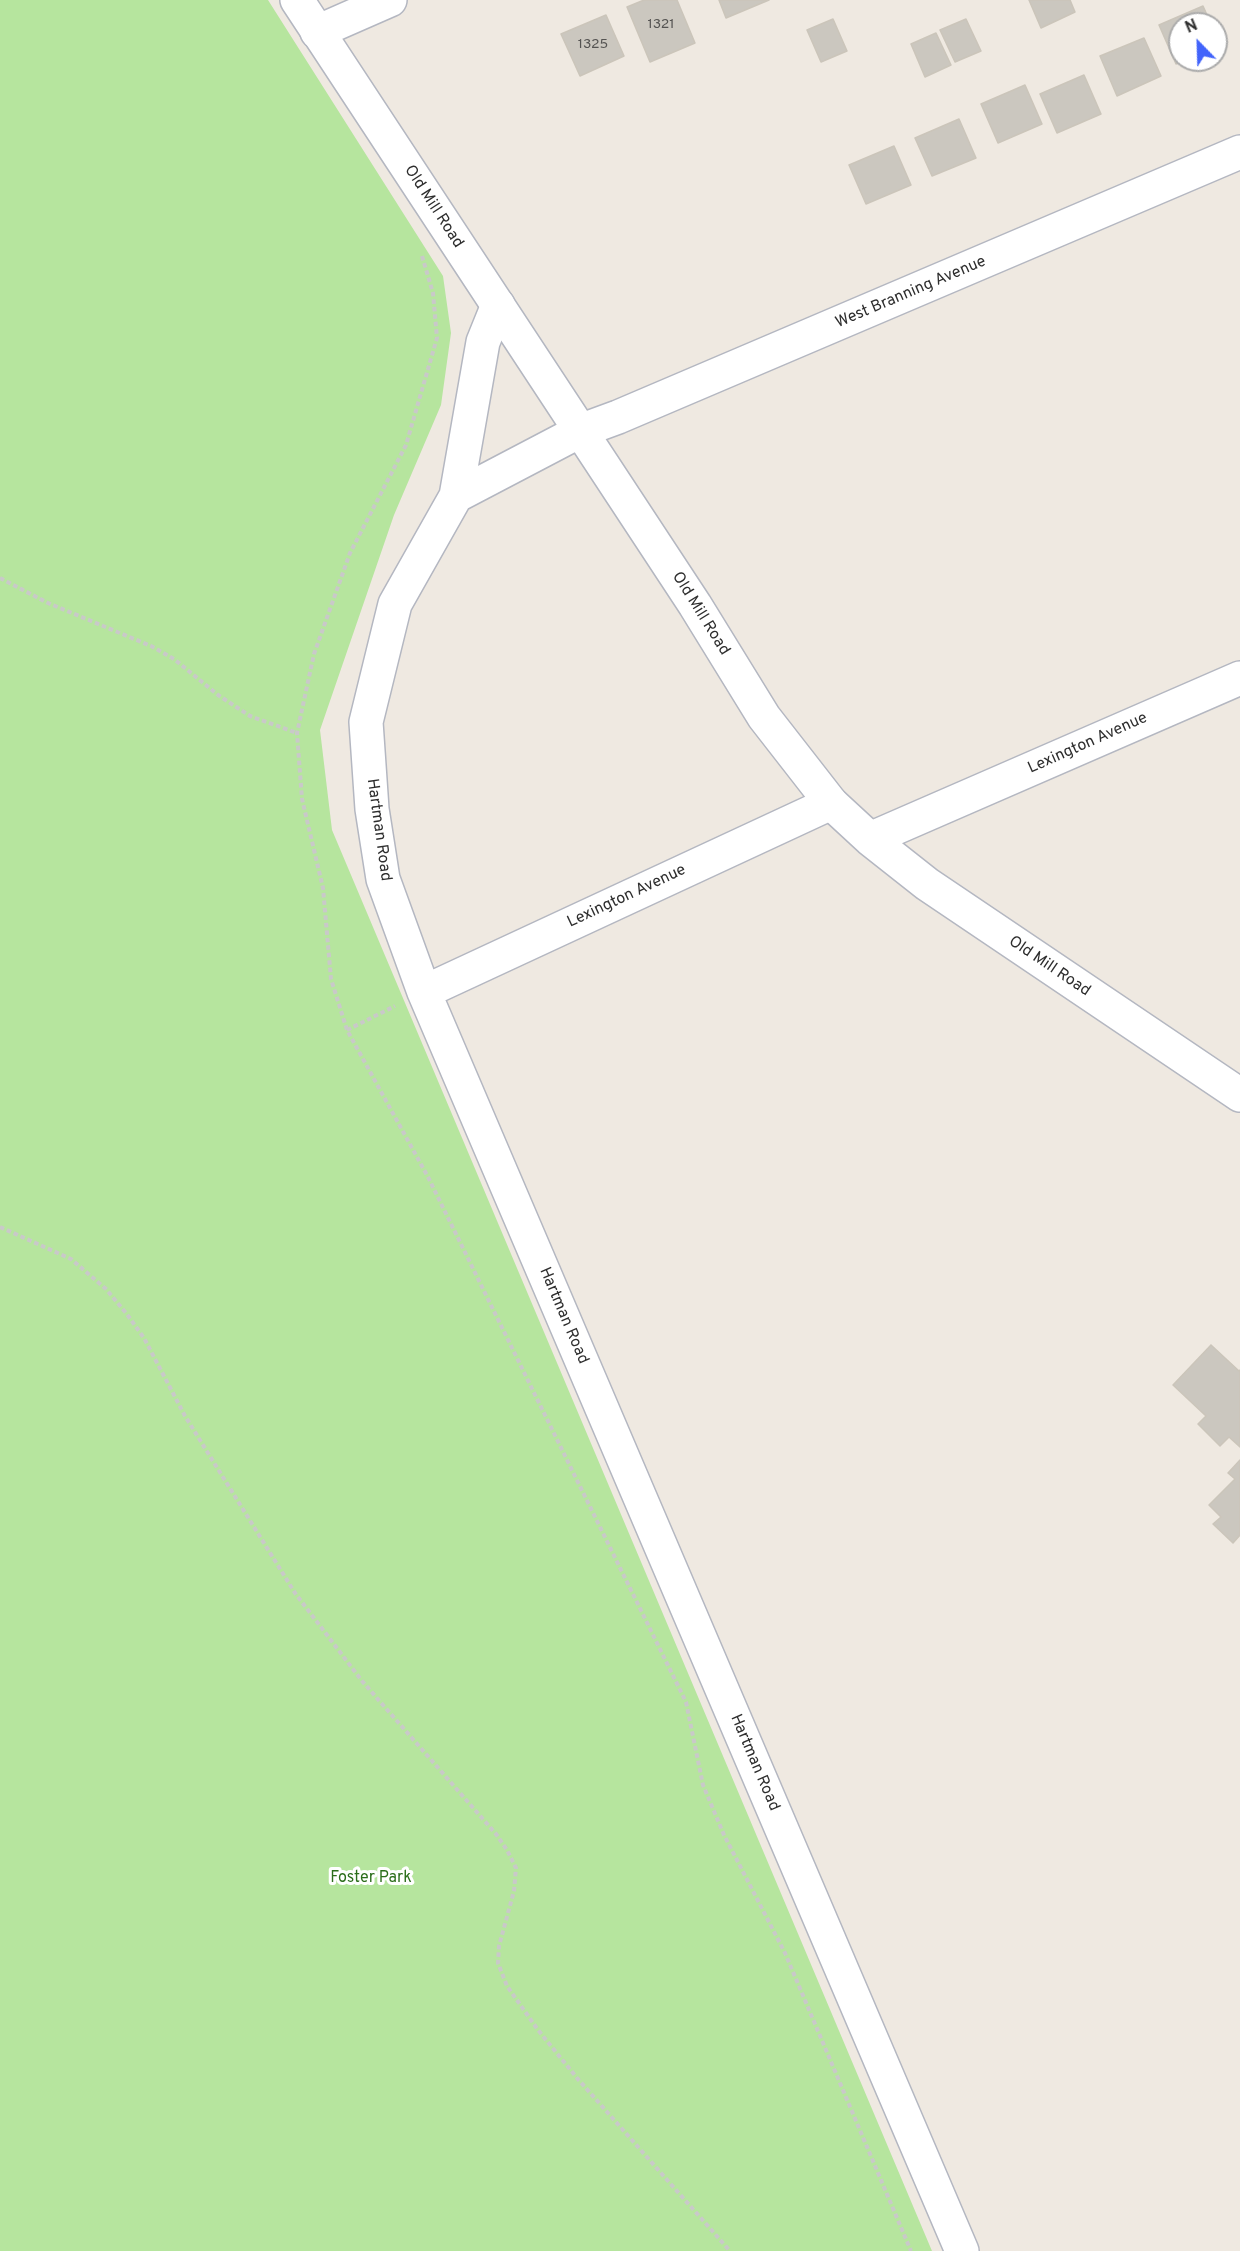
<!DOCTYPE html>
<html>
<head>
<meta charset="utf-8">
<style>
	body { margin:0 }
	#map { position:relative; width:1240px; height:2251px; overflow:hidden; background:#efe9e1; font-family:Overpass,sans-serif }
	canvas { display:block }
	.north { position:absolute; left:1168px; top:12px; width:60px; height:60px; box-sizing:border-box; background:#fff; border:2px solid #ababab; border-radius:50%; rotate:337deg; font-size:16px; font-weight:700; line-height:24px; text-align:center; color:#2e2e2e }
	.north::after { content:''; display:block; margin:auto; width:21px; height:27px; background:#4264fb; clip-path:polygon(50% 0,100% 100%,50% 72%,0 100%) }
</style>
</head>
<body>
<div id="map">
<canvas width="1240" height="2251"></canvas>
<div class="north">N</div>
</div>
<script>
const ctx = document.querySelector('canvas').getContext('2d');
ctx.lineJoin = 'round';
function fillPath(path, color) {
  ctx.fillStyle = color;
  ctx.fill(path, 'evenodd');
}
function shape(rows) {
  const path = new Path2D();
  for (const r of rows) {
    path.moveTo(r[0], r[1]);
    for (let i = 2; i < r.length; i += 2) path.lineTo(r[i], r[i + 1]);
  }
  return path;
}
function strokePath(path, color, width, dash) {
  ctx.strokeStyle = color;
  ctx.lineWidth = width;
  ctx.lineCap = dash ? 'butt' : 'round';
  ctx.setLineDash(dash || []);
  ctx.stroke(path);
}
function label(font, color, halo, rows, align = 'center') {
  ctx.font = font + ' Overpass,sans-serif';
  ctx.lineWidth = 6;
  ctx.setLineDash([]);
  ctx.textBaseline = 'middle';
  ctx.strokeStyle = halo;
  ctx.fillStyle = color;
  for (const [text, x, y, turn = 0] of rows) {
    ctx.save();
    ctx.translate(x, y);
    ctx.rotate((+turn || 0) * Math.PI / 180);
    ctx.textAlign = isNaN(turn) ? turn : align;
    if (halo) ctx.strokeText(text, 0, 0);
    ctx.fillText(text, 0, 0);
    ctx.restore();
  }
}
fillPath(shape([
	[0,0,268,0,443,276,451,333,441,405,394,515,320,730,332,830,932,2251,0,2251]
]), '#b6e59e');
const building = shape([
	[644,0,677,0,695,43,650,62,627,7,644,0],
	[719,0,769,0,726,18,719,0],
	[1029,0,1070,0,1075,12,1041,28,1029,0],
	[1203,6,1211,24,1180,24,1180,60,1185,60,1176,64,1159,25,1203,6],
	[606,15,624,56,580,76,561,34,606,15],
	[833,19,847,51,821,62,807,30,833,19],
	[966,19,981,51,955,62,940,30,966,19],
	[936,33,951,65,925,77,911,44,936,33],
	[1144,38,1161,76,1117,96,1100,56,1144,38],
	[1084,75,1101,114,1057,133,1040,94,1084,75],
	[1025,85,1042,124,998,143,981,104,1025,85],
	[959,119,976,158,932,176,915,138,959,119],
	[894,146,911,185,866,204,849,165,894,146],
	[1211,1345,1239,1371,1240,1370,1240,1447,1229,1437,1220,1446,1198,1424,1206,1416,1173,1385,1211,1345],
	[1240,1460,1240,1535,1233,1543,1213,1524,1221,1517,1209,1505,1235,1479,1228,1473,1240,1460]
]);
fillPath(building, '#cbc7bf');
strokePath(building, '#cbc5ba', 1.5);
const street = shape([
	[317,32,390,0],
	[456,496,483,342,498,305],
	[424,992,831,803],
	[962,2251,424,992,383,879,372,809,366,722,395,604,456,496,580,431,618,417,1240,152]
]);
const secondary = shape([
	[297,0,695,605,764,717,831,803,870,839,927,884,1240,1095],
	[870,839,1240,678]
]);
strokePath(street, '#b4b7c1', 36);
strokePath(secondary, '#b4b7c1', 36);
strokePath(shape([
	[422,256,433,293,437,338,406,445,350,553,314,654,297,733,302,799,323,888,331,979,347,1030,428,1177,686,1702,703,1785,724,1835,785,1953,911,2251],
	[0,578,48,603,151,646,174,659,218,695,250,716,297,733],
	[347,1030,395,1006],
	[0,1227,71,1259,106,1289,126,1313,144,1338,185,1416,295,1593,362,1681,496,1834,507,1850,516,1868,514,1891,499,1946,498,1963,507,1986,538,2030,577,2078,730,2251]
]), '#c9c9c9', 4, [4.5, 3]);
strokePath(street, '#fff', 33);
strokePath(secondary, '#fff', 33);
label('14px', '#555452', null, [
	["1321",661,25],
	["1325",593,45]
]);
label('16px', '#2e2e2e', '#fff', [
	["Old Mill Road",433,207,57],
	["West Branning Avenue",911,293,-23],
	["Old Mill Road",700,614,58],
	["Lexington Avenue",1088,744,-24],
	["Hartman Road",378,830,82],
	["Lexington Avenue",627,897,-25],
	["Old Mill Road",1049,967,34],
	["Hartman Road",563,1316,67],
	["Hartman Road",754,1763,67]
]);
label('16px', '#2c6e1b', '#fff', [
	["Foster Park",371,1879]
]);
</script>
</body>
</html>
